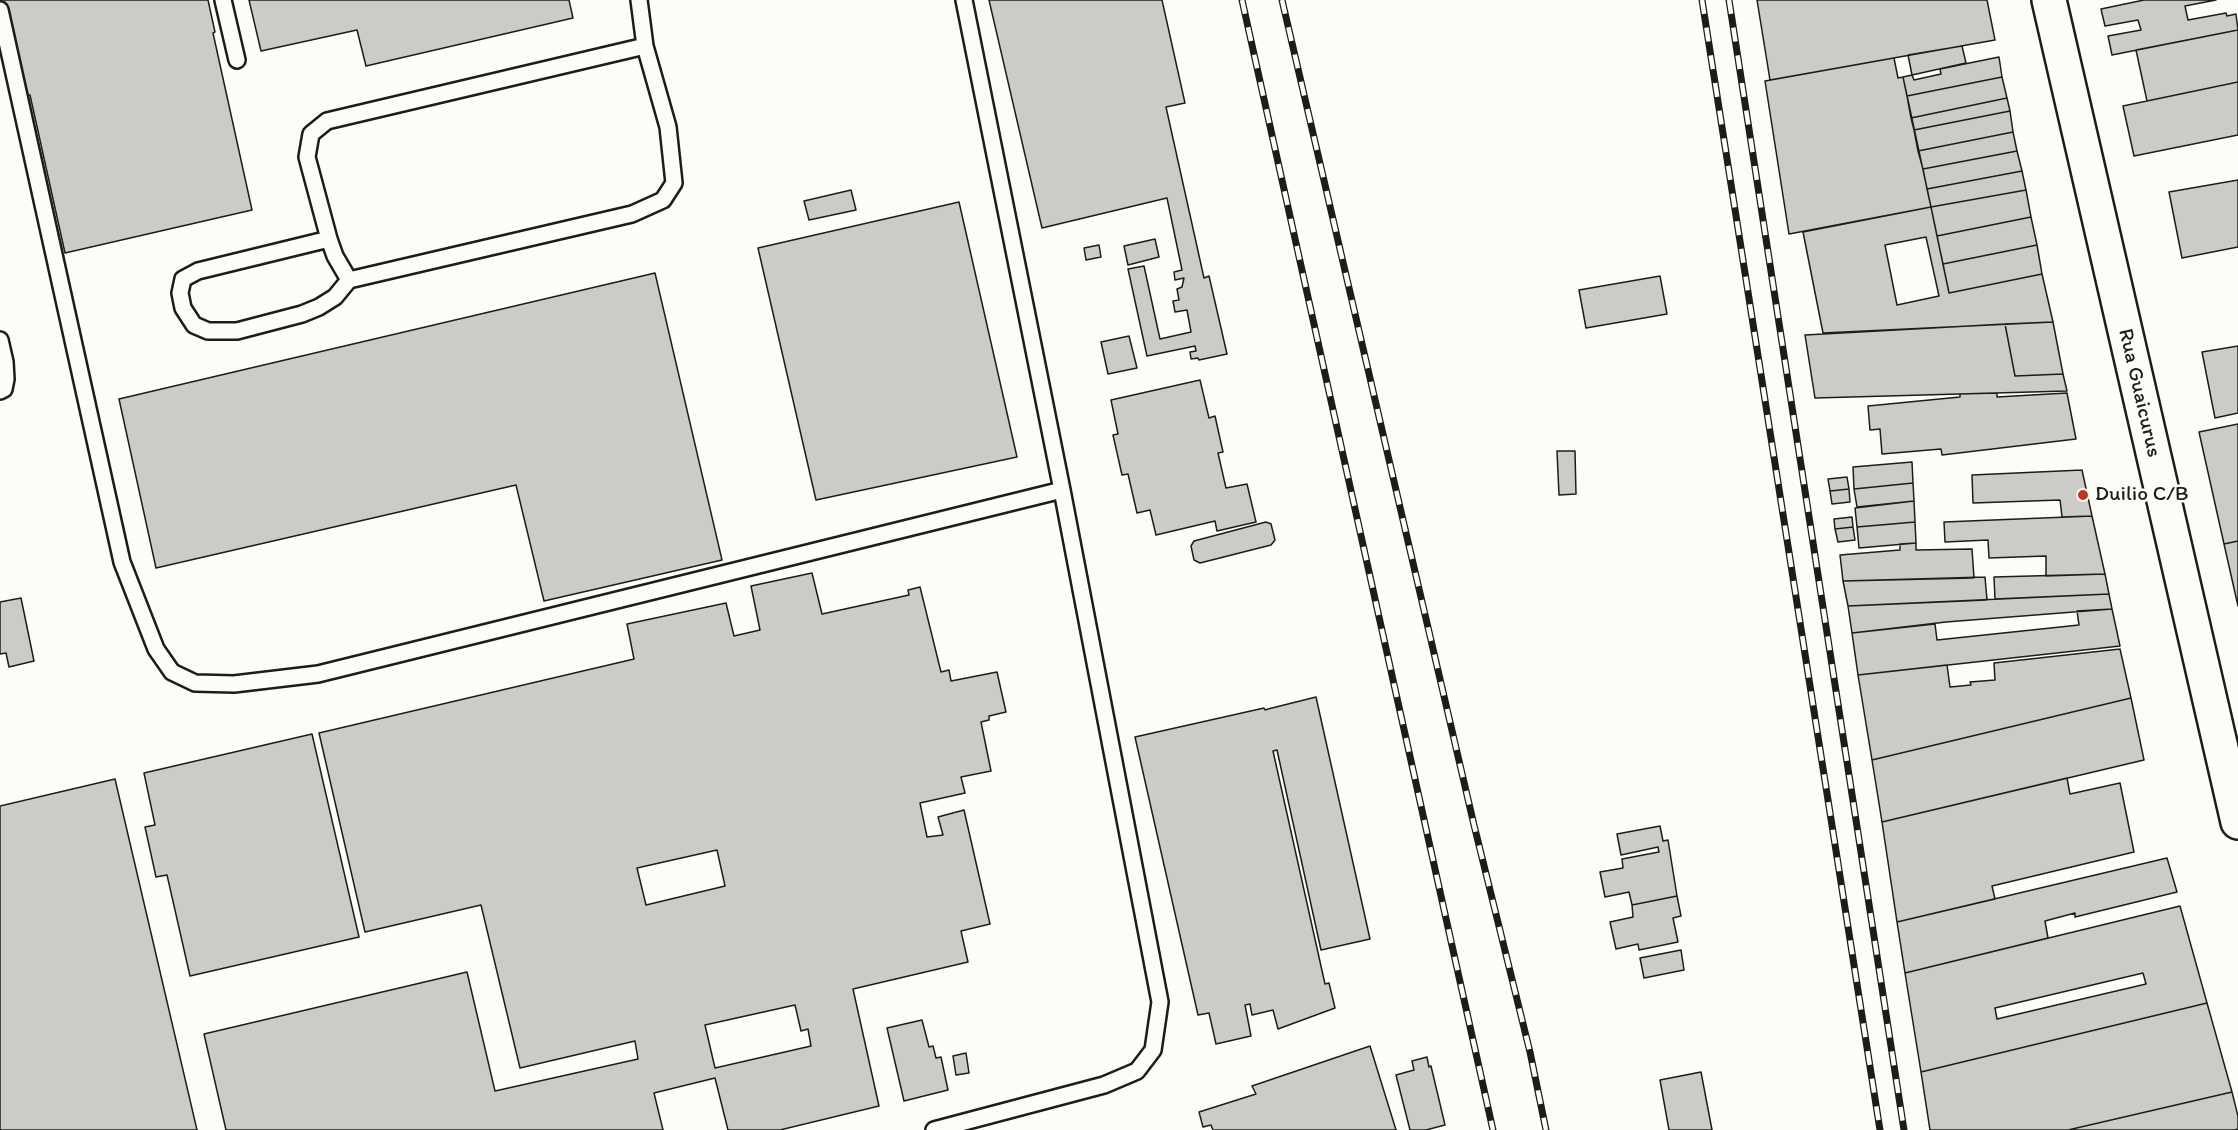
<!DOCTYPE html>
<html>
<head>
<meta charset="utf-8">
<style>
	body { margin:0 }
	canvas { display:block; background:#fdfcf7 }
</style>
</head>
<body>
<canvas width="2238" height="1130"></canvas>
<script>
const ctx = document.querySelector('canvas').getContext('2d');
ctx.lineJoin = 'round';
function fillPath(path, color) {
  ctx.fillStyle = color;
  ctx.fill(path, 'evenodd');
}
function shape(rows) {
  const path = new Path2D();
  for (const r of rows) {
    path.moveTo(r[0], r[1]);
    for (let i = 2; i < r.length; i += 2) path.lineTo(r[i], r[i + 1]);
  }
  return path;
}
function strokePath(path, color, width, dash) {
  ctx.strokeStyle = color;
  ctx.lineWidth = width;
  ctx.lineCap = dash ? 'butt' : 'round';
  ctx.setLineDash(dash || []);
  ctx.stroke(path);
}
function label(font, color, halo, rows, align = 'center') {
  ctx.font = font + ' Itim,sans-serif';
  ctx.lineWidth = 5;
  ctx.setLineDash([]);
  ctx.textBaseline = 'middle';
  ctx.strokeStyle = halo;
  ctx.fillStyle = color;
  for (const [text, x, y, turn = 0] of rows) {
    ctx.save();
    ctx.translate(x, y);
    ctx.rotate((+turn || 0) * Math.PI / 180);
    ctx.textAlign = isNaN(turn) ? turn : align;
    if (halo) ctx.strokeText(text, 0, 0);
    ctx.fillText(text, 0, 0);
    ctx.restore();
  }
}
const building = shape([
	[0,0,208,0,215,32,213,33,252,210,65,253,30,95,27,95,26,92,22,93,0,8,0,0],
	[249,0,569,0,573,18,366,66,357,30,261,51,249,0],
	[989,0,1162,0,1185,103,1166,107,1204,278,1209,276,1227,354,1199,360,1198,358,1191,359,1190,352,1196,351,1195,346,1147,356,1128,269,1144,266,1160,339,1191,332,1187,310,1175,312,1173,301,1179,300,1177,289,1182,287,1184,278,1175,280,1174,272,1182,270,1167,198,1042,228,989,0],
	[1757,0,1987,0,1995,40,1770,80,1757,0],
	[2144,0,2216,0,2185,6,2188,20,2226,13,2227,16,2236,14,2238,30,2112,55,2108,36,2141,30,2138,20,2105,26,2101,9,2144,0],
	[2238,30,2238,82,2147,101,2136,50,2238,30],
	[1962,46,1966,63,1912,75,1908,55,1962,46],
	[1999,57,2002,77,1907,96,1903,77,1912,75,1914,80,1941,74,1940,69,1999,57],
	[1894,58,1898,78,1903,77,1931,207,1789,234,1765,81,1894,58],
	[2002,77,2007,98,1911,118,1907,96,2002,77],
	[2238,82,2238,135,2134,156,2123,106,2238,82],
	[2007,98,2010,111,1914,130,1911,118,2007,98],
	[2010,111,2013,132,1918,151,1914,130,2010,111],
	[2013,132,2017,151,1923,169,1918,151,2013,132],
	[2017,151,2022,171,1927,189,1923,169,2017,151],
	[2022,171,2026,190,1931,207,1927,189,2022,171],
	[2238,180,2238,247,2182,258,2169,192,2238,180],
	[851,190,856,210,809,220,804,201,851,190],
	[2026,190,2031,217,1937,236,1931,207,2026,190],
	[959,202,1017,457,816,500,758,248,959,202],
	[1931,207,1949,293,2042,274,2053,322,1823,333,1803,232,1931,207],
	[1926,237,1939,296,1897,305,1885,245,1926,237],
	[2031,217,2037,245,1943,264,1937,236,2031,217],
	[1155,239,1159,257,1128,265,1124,246,1155,239],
	[1099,245,1101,257,1086,260,1084,248,1099,245],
	[2037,245,2042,274,1949,293,1943,264,2037,245],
	[655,273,722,560,544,601,516,485,156,568,119,399,655,273],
	[1660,276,1667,314,1586,328,1579,290,1660,276],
	[2053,322,2063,374,2015,376,2005,324,2053,322],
	[2005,324,2015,376,2063,374,2067,391,1815,398,1805,335,2005,324],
	[1129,336,1137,368,1108,374,1101,342,1129,336],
	[2238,346,2238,413,2215,418,2202,352,2238,346],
	[1200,380,1209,418,1215,416,1223,452,1218,453,1226,488,1247,484,1256,522,1217,531,1215,521,1156,535,1150,510,1137,513,1128,474,1122,475,1113,435,1118,434,1111,400,1200,380],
	[1997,393,1997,397,2067,393,2076,439,1942,455,1941,449,1882,454,1880,429,1870,430,1868,406,1960,397,1960,394,1997,393],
	[2238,424,2238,541,2224,544,2199,432,2238,424],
	[1557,451,1575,451,1576,494,1559,495,1557,451],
	[1912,462,1913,483,1854,489,1853,467,1912,462],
	[2082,470,2092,516,2062,517,2060,500,1973,503,1972,475,2082,470],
	[1847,477,1849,489,1830,491,1828,479,1847,477],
	[1913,483,1914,501,1857,507,1854,489,1913,483],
	[1849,489,1850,502,1832,504,1830,491,1849,489],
	[1914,501,1915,522,1857,527,1855,508,1914,501],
	[2092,516,2105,574,2046,576,2046,556,1989,558,1988,540,1945,542,1944,522,2092,516],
	[1852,517,1853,527,1835,529,1834,519,1852,517],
	[1266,522,1271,524,1275,540,1271,545,1200,563,1194,560,1191,546,1194,541,1266,522],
	[1915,522,1916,543,1859,548,1857,527,1915,522],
	[1853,527,1855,540,1838,542,1835,529,1853,527],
	[2238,541,2238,606,2224,544,2238,541],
	[1916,543,1916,550,1972,549,1974,578,1843,581,1840,555,1900,550,1900,544,1916,543],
	[812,573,822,614,909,595,908,590,920,587,941,672,949,670,951,681,997,672,1006,712,989,716,989,720,981,722,991,771,961,777,965,793,920,803,927,837,943,835,938,817,964,810,990,924,961,931,968,962,853,989,879,1106,780,1130,728,1130,715,1078,654,1093,663,1130,226,1130,204,1034,467,972,495,1091,638,1059,635,1041,520,1068,481,905,365,932,319,733,634,659,627,624,726,603,734,636,760,630,751,586,812,573],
	[717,850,725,886,646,905,637,868,717,850],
	[795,1005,801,1031,808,1029,811,1046,715,1068,705,1025,795,1005],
	[2105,574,2109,594,1995,599,1994,577,2105,574],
	[1985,577,1987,600,1848,606,1843,581,1985,577],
	[2109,594,2112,609,1946,622,1852,633,1848,606,2109,594],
	[21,598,34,661,9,667,6,653,0,654,0,602,21,598],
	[2112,609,2120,646,1858,675,1852,633,1935,624,1937,640,2079,625,2077,611,2112,609],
	[2120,649,2131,698,1872,760,1858,675,1947,665,1950,687,1971,685,1970,682,1995,680,1994,663,2120,649],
	[1316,697,1370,939,1321,950,1277,750,1273,751,1325,984,1329,983,1335,1008,1278,1029,1273,1010,1252,1015,1250,1004,1245,1005,1251,1036,1216,1044,1209,1013,1198,1015,1135,737,1264,708,1265,710,1268,709,1316,697],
	[2131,698,2144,760,1882,822,1872,760,2131,698],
	[312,734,359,937,190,976,167,875,156,877,145,827,155,825,144,773,312,734],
	[2067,778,2070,794,2120,783,2134,852,1992,886,1995,899,1897,922,1882,822,2067,778],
	[115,779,197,1130,0,1130,0,806,115,779],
	[1660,826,1663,841,1668,840,1677,896,1632,905,1629,892,1605,897,1600,872,1623,868,1622,859,1659,852,1658,847,1621,855,1617,834,1660,826],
	[2167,858,2177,892,2075,917,2075,913,2045,921,2048,938,1905,973,1897,922,2167,858],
	[1677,896,1681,916,1673,918,1678,942,1639,950,1638,944,1616,949,1610,922,1633,917,1632,905,1677,896],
	[2180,906,2207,1003,1921,1072,1905,973,2180,906],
	[2143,973,2146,984,1997,1019,1995,1008,2143,973],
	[1681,950,1684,970,1644,978,1640,958,1681,950],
	[2207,1003,2232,1092,2068,1130,1930,1130,1921,1072,2207,1003],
	[922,1020,929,1047,933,1046,936,1058,941,1057,948,1090,904,1101,887,1028,922,1020],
	[1370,1046,1396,1130,1213,1130,1211,1125,1203,1127,1199,1112,1256,1094,1252,1086,1370,1046],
	[966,1053,969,1073,956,1075,953,1056,966,1053],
	[1427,1057,1429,1067,1431,1066,1445,1125,1426,1130,1410,1130,1396,1075,1414,1070,1412,1061,1427,1057],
	[1701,1072,1712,1130,1669,1130,1660,1080,1701,1072],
	[2232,1092,2238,1116,2238,1129,2234,1130,2068,1130,2232,1092]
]);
fillPath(building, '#cccbc8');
strokePath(building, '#1c1c1c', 1.5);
const service = shape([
	[223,0,237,60],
	[639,0,645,46,668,127,674,183,663,200,632,214,349,280,335,256,329,239,307,157,311,134,327,121,645,46],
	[0,10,122,562,156,649,172,672,195,683,234,684,318,674,1062,490],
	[329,239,198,271,183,279,180,293,183,308,194,325,208,331,237,331,302,314,319,307,335,297,349,280],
	[0,340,5,362,6,379,4,389,0,391],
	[934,1130,1104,1085,1137,1071,1153,1050,1160,1002,1062,490,964,0]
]);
const primary = shape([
	[2049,0,2238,822]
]);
strokePath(service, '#1c1c1c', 20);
strokePath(primary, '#1c1c1c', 38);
strokePath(service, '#fdfcf7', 15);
strokePath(primary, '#fdfcf7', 33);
const rail = shape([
	[1242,0,1493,1130],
	[1282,0,1474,825,1530,1052,1546,1130],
	[1702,0,1880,1130],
	[1729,0,1904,1130]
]);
strokePath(rail, '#1c1c1c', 7);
strokePath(rail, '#fdfcf7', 4.5, [14]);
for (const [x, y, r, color] of [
	[2083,495,6,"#c8321e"]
]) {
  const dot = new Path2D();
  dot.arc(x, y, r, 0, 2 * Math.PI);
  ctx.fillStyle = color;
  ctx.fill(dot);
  strokePath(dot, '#fdfcf7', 2);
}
label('21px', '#1c1c1c', '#fdfcf7', [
	["Rua Guaicurus",2139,393,77]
]);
label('21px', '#1c1c1c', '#fdfcf7', [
	["Duilio C/B",2095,495]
], 'left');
</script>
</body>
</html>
